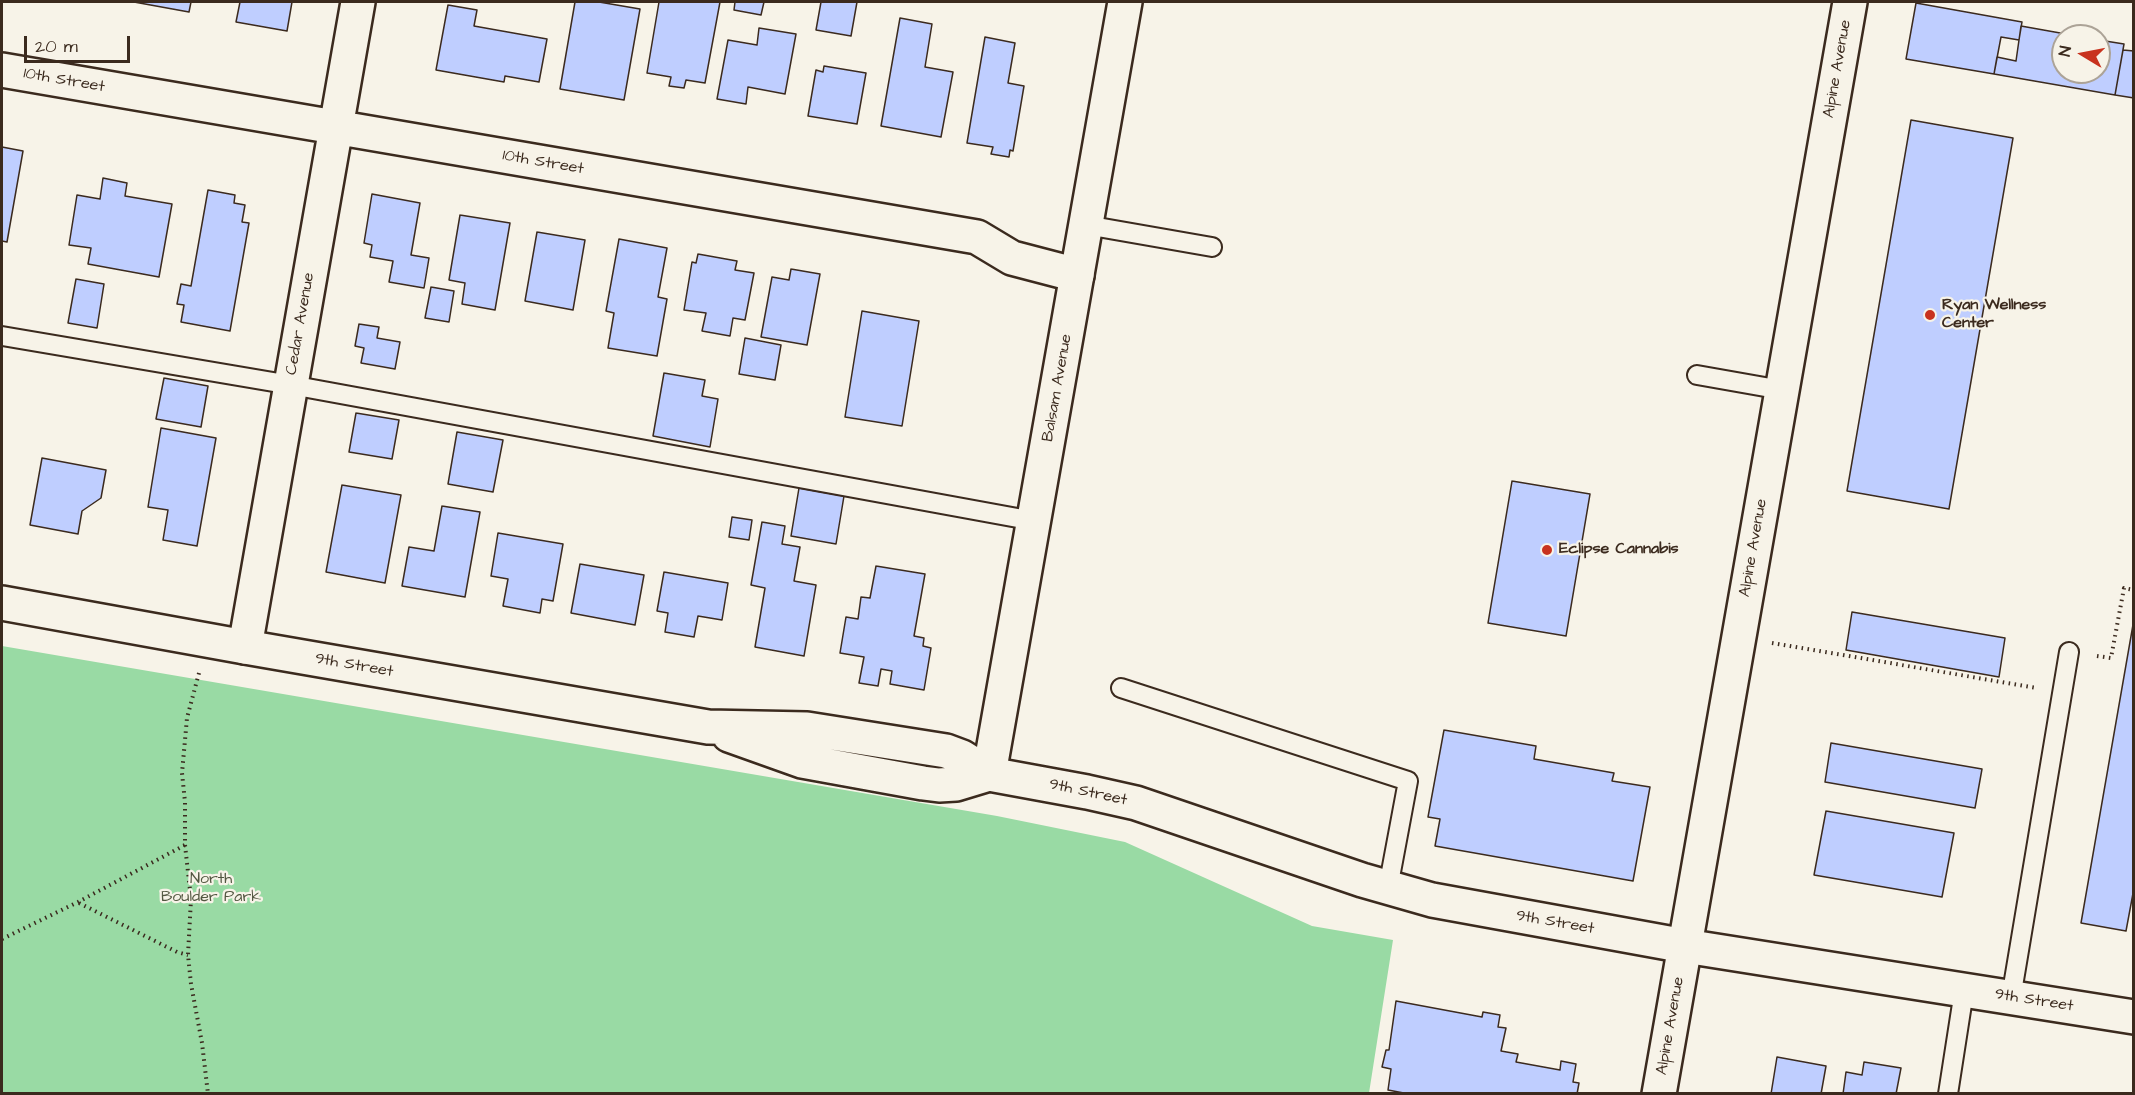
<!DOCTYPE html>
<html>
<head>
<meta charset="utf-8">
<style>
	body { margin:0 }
	#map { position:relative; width:2135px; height:1095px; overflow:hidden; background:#f7f3e8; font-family:"Architects Daughter",sans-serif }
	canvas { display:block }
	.frame { position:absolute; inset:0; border:3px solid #3b2a1e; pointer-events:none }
	.north { position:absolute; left:2051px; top:24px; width:60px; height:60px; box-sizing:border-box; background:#f7f3e8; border:2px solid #aca397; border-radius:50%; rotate:280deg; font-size:16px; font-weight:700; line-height:24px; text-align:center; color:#3b2a1e }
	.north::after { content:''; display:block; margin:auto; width:21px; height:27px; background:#c8321e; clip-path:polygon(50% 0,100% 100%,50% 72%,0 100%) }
	.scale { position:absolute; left:24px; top:36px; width:106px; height:27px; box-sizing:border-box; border:3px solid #3b2a1e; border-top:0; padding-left:8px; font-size:18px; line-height:21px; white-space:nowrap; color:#3b2a1e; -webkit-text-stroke:4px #f7f3e8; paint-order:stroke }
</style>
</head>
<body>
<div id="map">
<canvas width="2135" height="1095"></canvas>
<div class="frame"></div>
<div class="north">N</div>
<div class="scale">20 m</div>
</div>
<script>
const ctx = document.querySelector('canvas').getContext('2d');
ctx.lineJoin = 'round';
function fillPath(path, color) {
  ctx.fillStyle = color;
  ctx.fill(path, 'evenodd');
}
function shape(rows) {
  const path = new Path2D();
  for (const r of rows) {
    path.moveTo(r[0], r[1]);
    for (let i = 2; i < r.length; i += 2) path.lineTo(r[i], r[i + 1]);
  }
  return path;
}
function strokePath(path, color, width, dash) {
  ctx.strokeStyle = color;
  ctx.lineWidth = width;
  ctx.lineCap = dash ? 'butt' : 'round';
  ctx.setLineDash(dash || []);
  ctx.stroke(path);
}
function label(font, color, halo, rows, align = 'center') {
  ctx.font = font + ' "Architects Daughter",sans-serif';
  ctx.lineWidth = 4.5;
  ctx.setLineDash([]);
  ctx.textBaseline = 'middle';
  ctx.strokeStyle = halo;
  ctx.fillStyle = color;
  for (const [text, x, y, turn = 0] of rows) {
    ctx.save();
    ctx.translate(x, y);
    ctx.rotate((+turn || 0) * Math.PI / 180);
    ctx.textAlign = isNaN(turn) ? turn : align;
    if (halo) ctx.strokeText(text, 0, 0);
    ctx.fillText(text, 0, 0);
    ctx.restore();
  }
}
fillPath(shape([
	[2,646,997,816,1125,842,1312,926,1393,940,1369,1093,2,1093]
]), '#99daa4');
const building = shape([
	[134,2,191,2,189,12,134,2],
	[240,2,292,2,287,31,236,22,240,2],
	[575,2,599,2,640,9,624,100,560,89,575,2],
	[659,2,720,2,705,83,686,80,684,88,669,86,671,77,647,73,659,2],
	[735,2,764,2,761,15,734,10,735,2],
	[821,2,857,2,851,36,816,30,821,2],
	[1916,3,2022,22,2019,40,2001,37,1994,74,1906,59,1916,3],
	[448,5,477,10,474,26,547,39,539,82,505,76,504,82,436,70,448,5],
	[900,18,932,24,925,67,953,72,941,137,881,126,900,18],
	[2021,26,2077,36,2063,36,2063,72,2099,72,2099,40,2124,44,2115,95,1994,74,1997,57,2016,61,2021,26],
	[759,28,796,34,785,94,748,87,746,104,717,99,728,40,757,45,759,28],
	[985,37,1015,43,1008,83,1024,86,1013,151,1010,150,1009,157,991,154,993,147,967,143,985,37],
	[2123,50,2134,51,2134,98,2115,95,2123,50],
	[824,66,866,73,857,124,808,116,816,70,823,72,824,66],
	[1911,120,2013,138,1949,509,1847,491,1911,120],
	[2,147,23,151,7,242,2,241,2,147],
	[103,178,127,183,125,196,172,204,159,277,88,264,91,248,69,245,77,195,100,199,103,178],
	[208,190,235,195,234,203,245,205,242,222,249,223,230,331,181,322,184,305,177,304,181,284,191,286,208,190],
	[372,194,420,203,411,255,429,258,424,288,389,282,393,261,370,257,372,245,364,243,372,194],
	[460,215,510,223,495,310,462,304,465,283,449,280,460,215],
	[537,232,585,240,573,310,525,301,537,232],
	[619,239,667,248,658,297,667,299,657,356,608,348,614,313,606,311,619,239],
	[698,254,737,261,735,270,754,273,745,320,733,318,730,336,702,331,706,313,684,310,692,262,696,263,698,254],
	[791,269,820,274,807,345,761,337,772,277,789,280,791,269],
	[76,279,104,284,97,328,68,323,76,279],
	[431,287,454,291,449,322,425,318,431,287],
	[862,311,919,321,902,426,845,417,862,311],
	[359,324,379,327,377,338,400,342,395,369,361,363,364,348,355,346,359,324],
	[745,338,781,345,775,380,739,374,745,338],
	[664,373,705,380,702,396,718,399,710,447,653,436,664,373],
	[164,378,208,386,201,427,156,419,164,378],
	[356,413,399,420,392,459,349,452,356,413],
	[161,428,216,438,197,546,163,540,168,510,148,507,161,428],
	[457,432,503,440,493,492,448,484,457,432],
	[42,458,106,470,101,498,82,511,78,534,30,525,42,458],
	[1512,481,1590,494,1566,636,1488,623,1512,481],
	[342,485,401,495,385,583,326,572,342,485],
	[799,488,844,496,836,544,791,536,799,488],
	[442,506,480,512,465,597,402,586,409,547,434,551,442,506],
	[732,517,752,520,749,540,729,537,732,517],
	[762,522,785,526,782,544,800,547,794,581,816,585,804,656,755,647,765,588,751,585,762,522],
	[498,533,563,544,553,601,542,599,540,613,503,606,508,579,491,576,498,533],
	[580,564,644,575,635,625,571,613,580,564],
	[876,566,925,574,914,636,924,638,923,646,931,648,924,690,890,684,892,671,881,669,878,686,859,683,864,657,840,653,846,617,858,619,861,597,870,598,876,566],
	[664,572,728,583,722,620,698,616,694,637,665,632,668,613,657,611,664,572],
	[1852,612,2005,638,1999,677,1846,650,1852,612],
	[2134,619,2134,888,2126,931,2081,923,2134,619],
	[1444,730,1536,746,1534,759,1614,773,1612,781,1650,787,1633,881,1435,846,1440,819,1428,817,1444,730],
	[1831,743,1982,769,1975,808,1825,782,1831,743],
	[1826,811,1954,833,1942,897,1814,875,1826,811],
	[1396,1001,1482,1017,1483,1012,1500,1015,1498,1027,1506,1028,1501,1051,1518,1054,1516,1062,1560,1070,1561,1061,1576,1064,1573,1082,1579,1083,1577,1094,1409,1094,1388,1090,1391,1069,1382,1067,1386,1050,1389,1050,1396,1001],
	[1777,1057,1826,1066,1821,1094,1771,1094,1777,1057],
	[1864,1062,1901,1068,1896,1094,1843,1094,1846,1072,1862,1075,1864,1062]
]);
fillPath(building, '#bfceff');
strokePath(building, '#3b2a1e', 1.5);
const lane = shape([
	[1086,225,1212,247],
	[2,336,291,385,1034,521],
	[1697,375,1782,390],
	[1121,688,1408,781,1388,888],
	[2011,998,2069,652],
	[1948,1094,1964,991]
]);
const street = shape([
	[2,70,977,237,1012,258,1077,275],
	[245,647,358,2],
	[1659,1094,1850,2]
]);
const secondary = shape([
	[2,603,245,647,708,727,807,729,946,751,962,757,989,774,1087,792,1136,803,1362,880,1432,900,1685,946,2134,1017],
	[729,735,802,761,923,783,939,785,956,784,989,774],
	[989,774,1125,2]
]);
strokePath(lane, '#3b2a1e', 22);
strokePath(street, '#3b2a1e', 38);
strokePath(secondary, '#3b2a1e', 38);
strokePath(shape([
	[1772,643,2037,688],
	[2097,656,2111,658,2124,588,2134,590],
	[199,673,187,718,182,773,185,802,185,845,191,899,188,955,191,984,202,1043,208,1094],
	[79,903,177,952,188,955],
	[2,939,78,902,185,845]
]), '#3b2a1e', 4, [1.5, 4.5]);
strokePath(lane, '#f7f3e8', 18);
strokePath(street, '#f7f3e8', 33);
strokePath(secondary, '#f7f3e8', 33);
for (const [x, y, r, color] of [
	[1930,315,6,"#c8321e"],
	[1547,550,6,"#c8321e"]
]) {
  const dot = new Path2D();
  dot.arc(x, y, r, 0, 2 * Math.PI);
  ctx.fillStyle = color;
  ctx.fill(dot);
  strokePath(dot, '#f7f3e8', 2);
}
label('16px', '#3b2a1e', '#f7f3e8', [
	["Alpine Avenue",1838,69,-80],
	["10th Street",64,81,10],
	["10th Street",543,163,10],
	["Cedar Avenue",301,324,-80],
	["Balsam Avenue",1058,388,-80],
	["Alpine Avenue",1754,548,-80],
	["9th Street",354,666,10],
	["9th Street",1088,793,12],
	["9th Street",1555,923,10],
	["9th Street",2034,1001,9],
	["Alpine Avenue",1671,1026,-80]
]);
label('bold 16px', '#3b2a1e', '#f7f3e8', [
	["Ryan Wellness",1942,306],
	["Center",1942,324],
	["Eclipse Cannabis",1559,550]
], 'left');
label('16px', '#525640', '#f7f3e8', [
	["North",211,880],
	["Boulder Park",211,898]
]);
</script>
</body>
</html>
